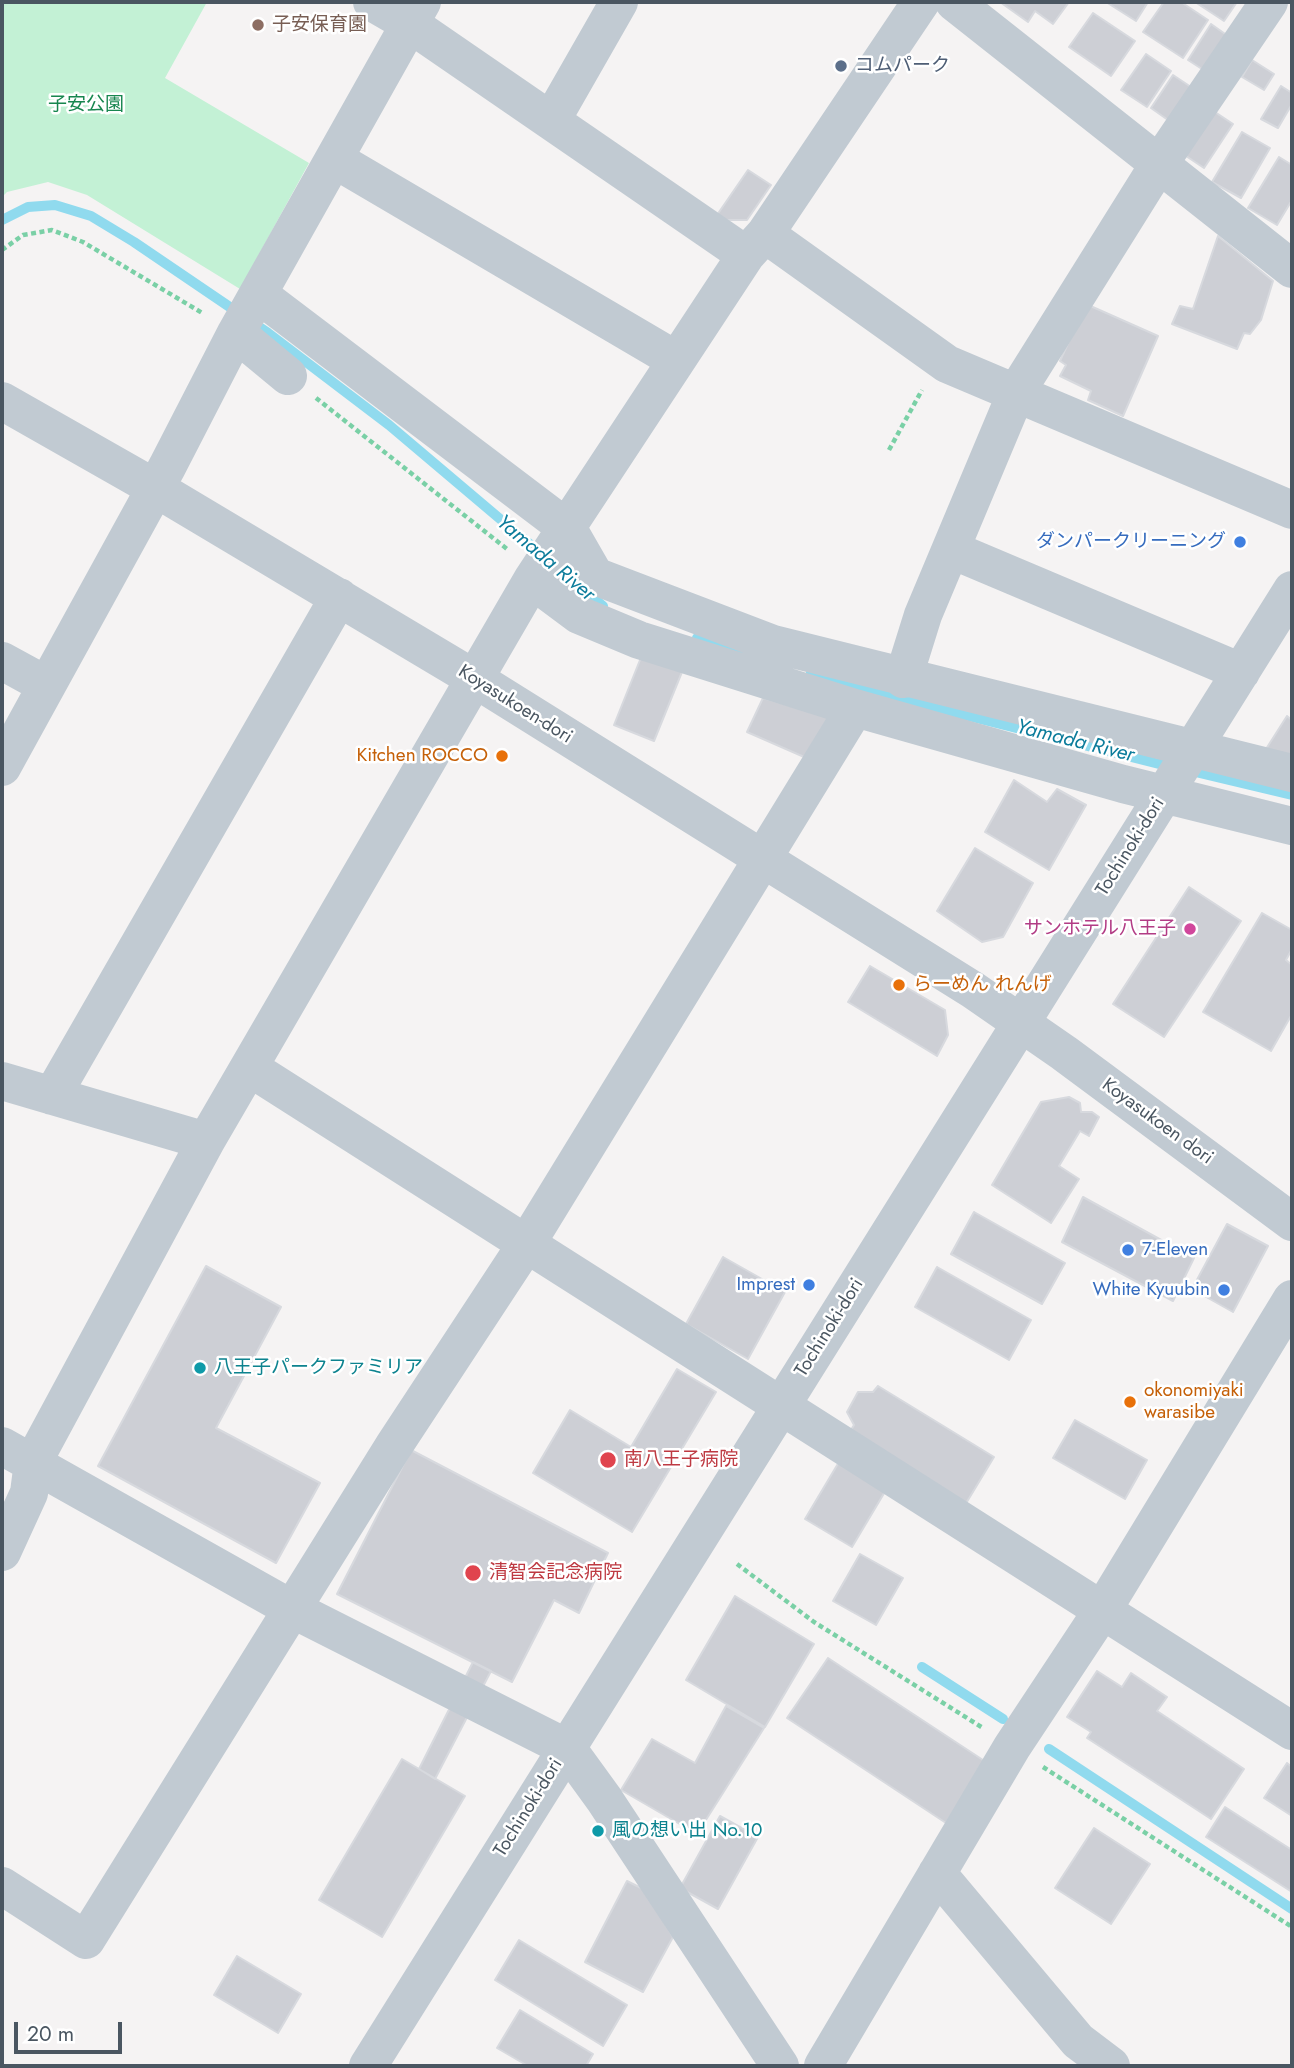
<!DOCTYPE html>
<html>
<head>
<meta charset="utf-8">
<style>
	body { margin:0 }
	#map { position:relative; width:1294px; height:2068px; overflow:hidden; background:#f5f3f3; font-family:Jost,sans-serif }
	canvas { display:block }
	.frame { position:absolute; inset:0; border:4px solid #4a5661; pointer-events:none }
	.scale { position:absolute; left:14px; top:2022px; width:108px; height:32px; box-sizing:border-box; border:4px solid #4a5661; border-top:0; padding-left:9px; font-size:21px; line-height:24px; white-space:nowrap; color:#4a5661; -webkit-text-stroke:5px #fff; paint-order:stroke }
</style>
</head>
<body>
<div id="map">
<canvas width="1294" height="2068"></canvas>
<div class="frame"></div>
<div class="scale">20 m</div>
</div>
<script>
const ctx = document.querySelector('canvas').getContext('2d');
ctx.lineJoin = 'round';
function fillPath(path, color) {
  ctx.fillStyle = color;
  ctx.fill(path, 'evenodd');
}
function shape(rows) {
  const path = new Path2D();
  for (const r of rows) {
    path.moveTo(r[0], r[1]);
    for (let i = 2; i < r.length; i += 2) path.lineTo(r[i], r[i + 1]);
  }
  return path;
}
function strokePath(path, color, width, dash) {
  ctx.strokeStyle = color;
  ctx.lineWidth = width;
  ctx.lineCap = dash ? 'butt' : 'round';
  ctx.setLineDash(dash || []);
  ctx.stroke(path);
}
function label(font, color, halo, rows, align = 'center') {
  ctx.font = font + ' Jost,"Noto Sans JP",sans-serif';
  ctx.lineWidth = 5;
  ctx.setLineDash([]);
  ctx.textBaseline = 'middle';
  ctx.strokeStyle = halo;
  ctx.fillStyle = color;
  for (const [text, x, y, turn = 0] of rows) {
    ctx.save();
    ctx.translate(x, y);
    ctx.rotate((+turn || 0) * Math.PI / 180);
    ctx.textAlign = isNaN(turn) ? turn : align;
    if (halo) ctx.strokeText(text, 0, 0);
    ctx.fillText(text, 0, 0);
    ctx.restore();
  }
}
fillPath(shape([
	[2,2,207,2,165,78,309,163,240,289,87,195,48,182,7,192,2,197]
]), '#c3f1d5');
strokePath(shape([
	[2,220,28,207,55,205,91,216,134,242,268,333,389,425,603,606],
	[697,638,742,652],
	[811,673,893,697,1171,767],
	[1187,770,1292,795],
	[922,1667,1003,1719],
	[1049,1749,1292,1909]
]), '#90daee', 10);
const building = shape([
	[1000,2,1069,2,1053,24,1035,11,1028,22,1000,2],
	[1106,2,1148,2,1136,21,1106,2],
	[1164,2,1181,2,1208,20,1183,58,1143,32,1164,2],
	[1195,2,1237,2,1224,21,1195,2],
	[1093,13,1135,41,1111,76,1069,47,1093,13],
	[1211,24,1228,36,1205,71,1188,60,1211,24],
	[1146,54,1171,71,1147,107,1121,90,1146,54],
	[1252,60,1274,74,1264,90,1242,77,1252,60],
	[1173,75,1191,87,1168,120,1151,108,1173,75],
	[1281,86,1292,93,1292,104,1278,128,1261,119,1281,86],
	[1212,110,1233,124,1204,168,1183,154,1212,110],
	[1242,132,1270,148,1241,198,1212,182,1242,132],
	[1279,157,1292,165,1292,200,1277,225,1248,208,1279,157],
	[748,170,771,185,747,220,724,220,717,215,748,170],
	[1218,236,1273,281,1261,320,1250,334,1244,333,1237,349,1172,324,1180,306,1193,309,1218,236],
	[1086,304,1158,336,1123,416,1088,400,1091,391,1060,376,1066,365,1060,361,1086,304],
	[644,650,684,667,654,741,614,725,644,650],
	[763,698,830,717,811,760,747,732,763,698],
	[1287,716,1292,720,1292,756,1266,749,1287,716],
	[1014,780,1047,802,1057,789,1086,805,1049,870,985,832,1014,780],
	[975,848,1033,883,1003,937,982,942,937,911,975,848],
	[1189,887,1241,921,1164,1037,1113,1004,1189,887],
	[1262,913,1292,930,1292,949,1286,960,1292,965,1292,1014,1271,1051,1203,1012,1262,913],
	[870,966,945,1010,948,1035,937,1056,848,1002,870,966],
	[1069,1097,1080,1103,1081,1112,1092,1112,1099,1117,1089,1136,1080,1131,1059,1166,1079,1179,1051,1223,992,1185,1041,1102,1069,1097],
	[1083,1197,1194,1258,1173,1301,1062,1242,1083,1197],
	[974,1212,1065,1263,1042,1304,951,1254,974,1212],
	[1227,1224,1268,1246,1233,1312,1192,1289,1227,1224],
	[723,1257,785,1292,748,1359,686,1324,723,1257],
	[206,1266,281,1307,216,1428,320,1483,276,1563,98,1466,206,1266],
	[937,1267,1031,1320,1009,1360,915,1307,937,1267],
	[677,1369,716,1392,632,1532,533,1473,570,1410,631,1447,677,1369],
	[878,1386,994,1457,965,1505,849,1433,854,1425,847,1412,858,1392,873,1392,878,1386],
	[1075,1420,1147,1460,1125,1499,1053,1458,1075,1420],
	[411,1450,608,1553,579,1613,554,1600,512,1682,337,1594,411,1450],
	[839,1462,886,1490,852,1547,805,1519,839,1462],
	[860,1554,903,1578,876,1625,833,1601,860,1554],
	[735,1596,814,1644,765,1727,686,1680,735,1596],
	[828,1658,986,1762,946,1823,787,1718,828,1658],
	[473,1662,491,1671,435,1779,419,1769,473,1662],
	[1097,1671,1122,1687,1131,1673,1167,1697,1157,1711,1244,1769,1211,1819,1087,1738,1091,1732,1067,1717,1097,1671],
	[726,1706,764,1728,697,1834,621,1790,652,1739,695,1763,726,1706],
	[402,1759,465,1796,382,1937,319,1900,402,1759],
	[1287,1763,1292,1767,1292,1816,1264,1798,1287,1763],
	[1225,1807,1292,1850,1292,1892,1206,1837,1225,1807],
	[720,1816,758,1837,718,1909,680,1888,720,1816],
	[1094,1828,1150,1864,1111,1924,1055,1888,1094,1828],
	[627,1881,645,1890,673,1937,643,1992,585,1962,627,1881],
	[519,1940,627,2005,603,2046,495,1980,519,1940],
	[237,1956,301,1994,278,2033,214,1995,237,1956],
	[520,2010,593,2054,586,2066,528,2066,497,2048,520,2010]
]);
fillPath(building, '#cdcfd5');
strokePath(building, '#d7d9de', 2);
strokePath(shape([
	[2,250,23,235,52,230,83,242,204,314],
	[316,398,507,549],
	[889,450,922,390],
	[737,1564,814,1622,983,1728],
	[1043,1767,1292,1927]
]), '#7ad0a6', 4.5, [5, 3.5]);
strokePath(shape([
	[372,2,410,24,746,255],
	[954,2,1292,269],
	[551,121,619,2],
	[334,159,676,360],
	[765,234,947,364,1292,510],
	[258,294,568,529,595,576,773,644,1292,773],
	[236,333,288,376],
	[2,401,155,488,475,679,973,990,1064,1053,1292,1222],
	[952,550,1241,672],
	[532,580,579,615,639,640,855,708,1123,784,1292,826],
	[2,661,46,685],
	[903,679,923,615,1017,391,1159,164,1269,2],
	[2,767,167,467,236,333,422,2],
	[250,1068,1292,1731],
	[2,1081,206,1141],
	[52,1096,339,597],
	[2,1446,292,1609,567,1748,604,1799,780,2066],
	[2,1552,29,1493,33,1462,206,1141,532,580,746,255,765,234,921,2],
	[937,1873,1078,2041,1111,2066],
	[2,1886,86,1940,393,1447,527,1243,855,708],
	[368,2066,1292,590],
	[823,2066,1012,1747,1102,1611,1292,1299]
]), '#c1cad2', 38);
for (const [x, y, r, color] of [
	[258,25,7,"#8d6e63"],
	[841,66,7,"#5c6f8a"],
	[1240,542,7,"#3f7fe0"],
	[502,756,7,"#e8710a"],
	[1190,929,7,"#d1479c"],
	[899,985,7,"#e8710a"],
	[1128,1250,7,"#3f7fe0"],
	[809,1285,7,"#3f7fe0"],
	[1224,1290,7,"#3f7fe0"],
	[200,1368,7,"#0f9aa8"],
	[1130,1402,7,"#e8710a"],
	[608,1460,9,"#e0444e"],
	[473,1573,9,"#e0444e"],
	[598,1831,7,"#0f9aa8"]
]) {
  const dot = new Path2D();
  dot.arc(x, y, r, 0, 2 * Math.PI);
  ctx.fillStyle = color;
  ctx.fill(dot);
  strokePath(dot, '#fff', 2.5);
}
label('19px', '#785e54', '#fff', [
	["子安保育園",272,25]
], 'left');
label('19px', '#4e5e75', '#fff', [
	["コムパーク",855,66]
], 'left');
label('19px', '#17864f', '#fff', [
	["子安公園",86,105]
]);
label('19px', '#366cbe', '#fff', [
	["ダンパークリーニング",1226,542],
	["7-Eleven",1142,1250,"left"],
	["Imprest",795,1285],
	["White Kyuubin",1210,1290]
], 'right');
label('19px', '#4a5661', '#fff', [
	["Koyasukoen-dori",515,705,32],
	["Tochinoki-dori",1131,847,-58],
	["Koyasukoen dori",1157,1122,36],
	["Tochinoki-dori",830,1328,-58],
	["Tochinoki-dori",529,1808,-58]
]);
label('19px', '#c56008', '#fff', [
	["Kitchen ROCCO",488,756,"right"],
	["らーめん れんげ",913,985],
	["okonomiyaki",1144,1391],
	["warasibe",1144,1413]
], 'left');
label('19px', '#b23c85', '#fff', [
	["サンホテル八王子",1176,929]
], 'right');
label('19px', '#0d838f', '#fff', [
	["八王子パークファミリア",214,1368],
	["風の想い出 No.10",612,1831]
], 'left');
label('19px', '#be3a42', '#fff', [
	["南八王子病院",624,1460],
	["清智会記念病院",489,1573]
], 'left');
label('italic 21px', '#0c7c9b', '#fff', [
	["Yamada River",545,559,40],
	["Yamada River",1075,742,14]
]);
</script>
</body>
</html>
